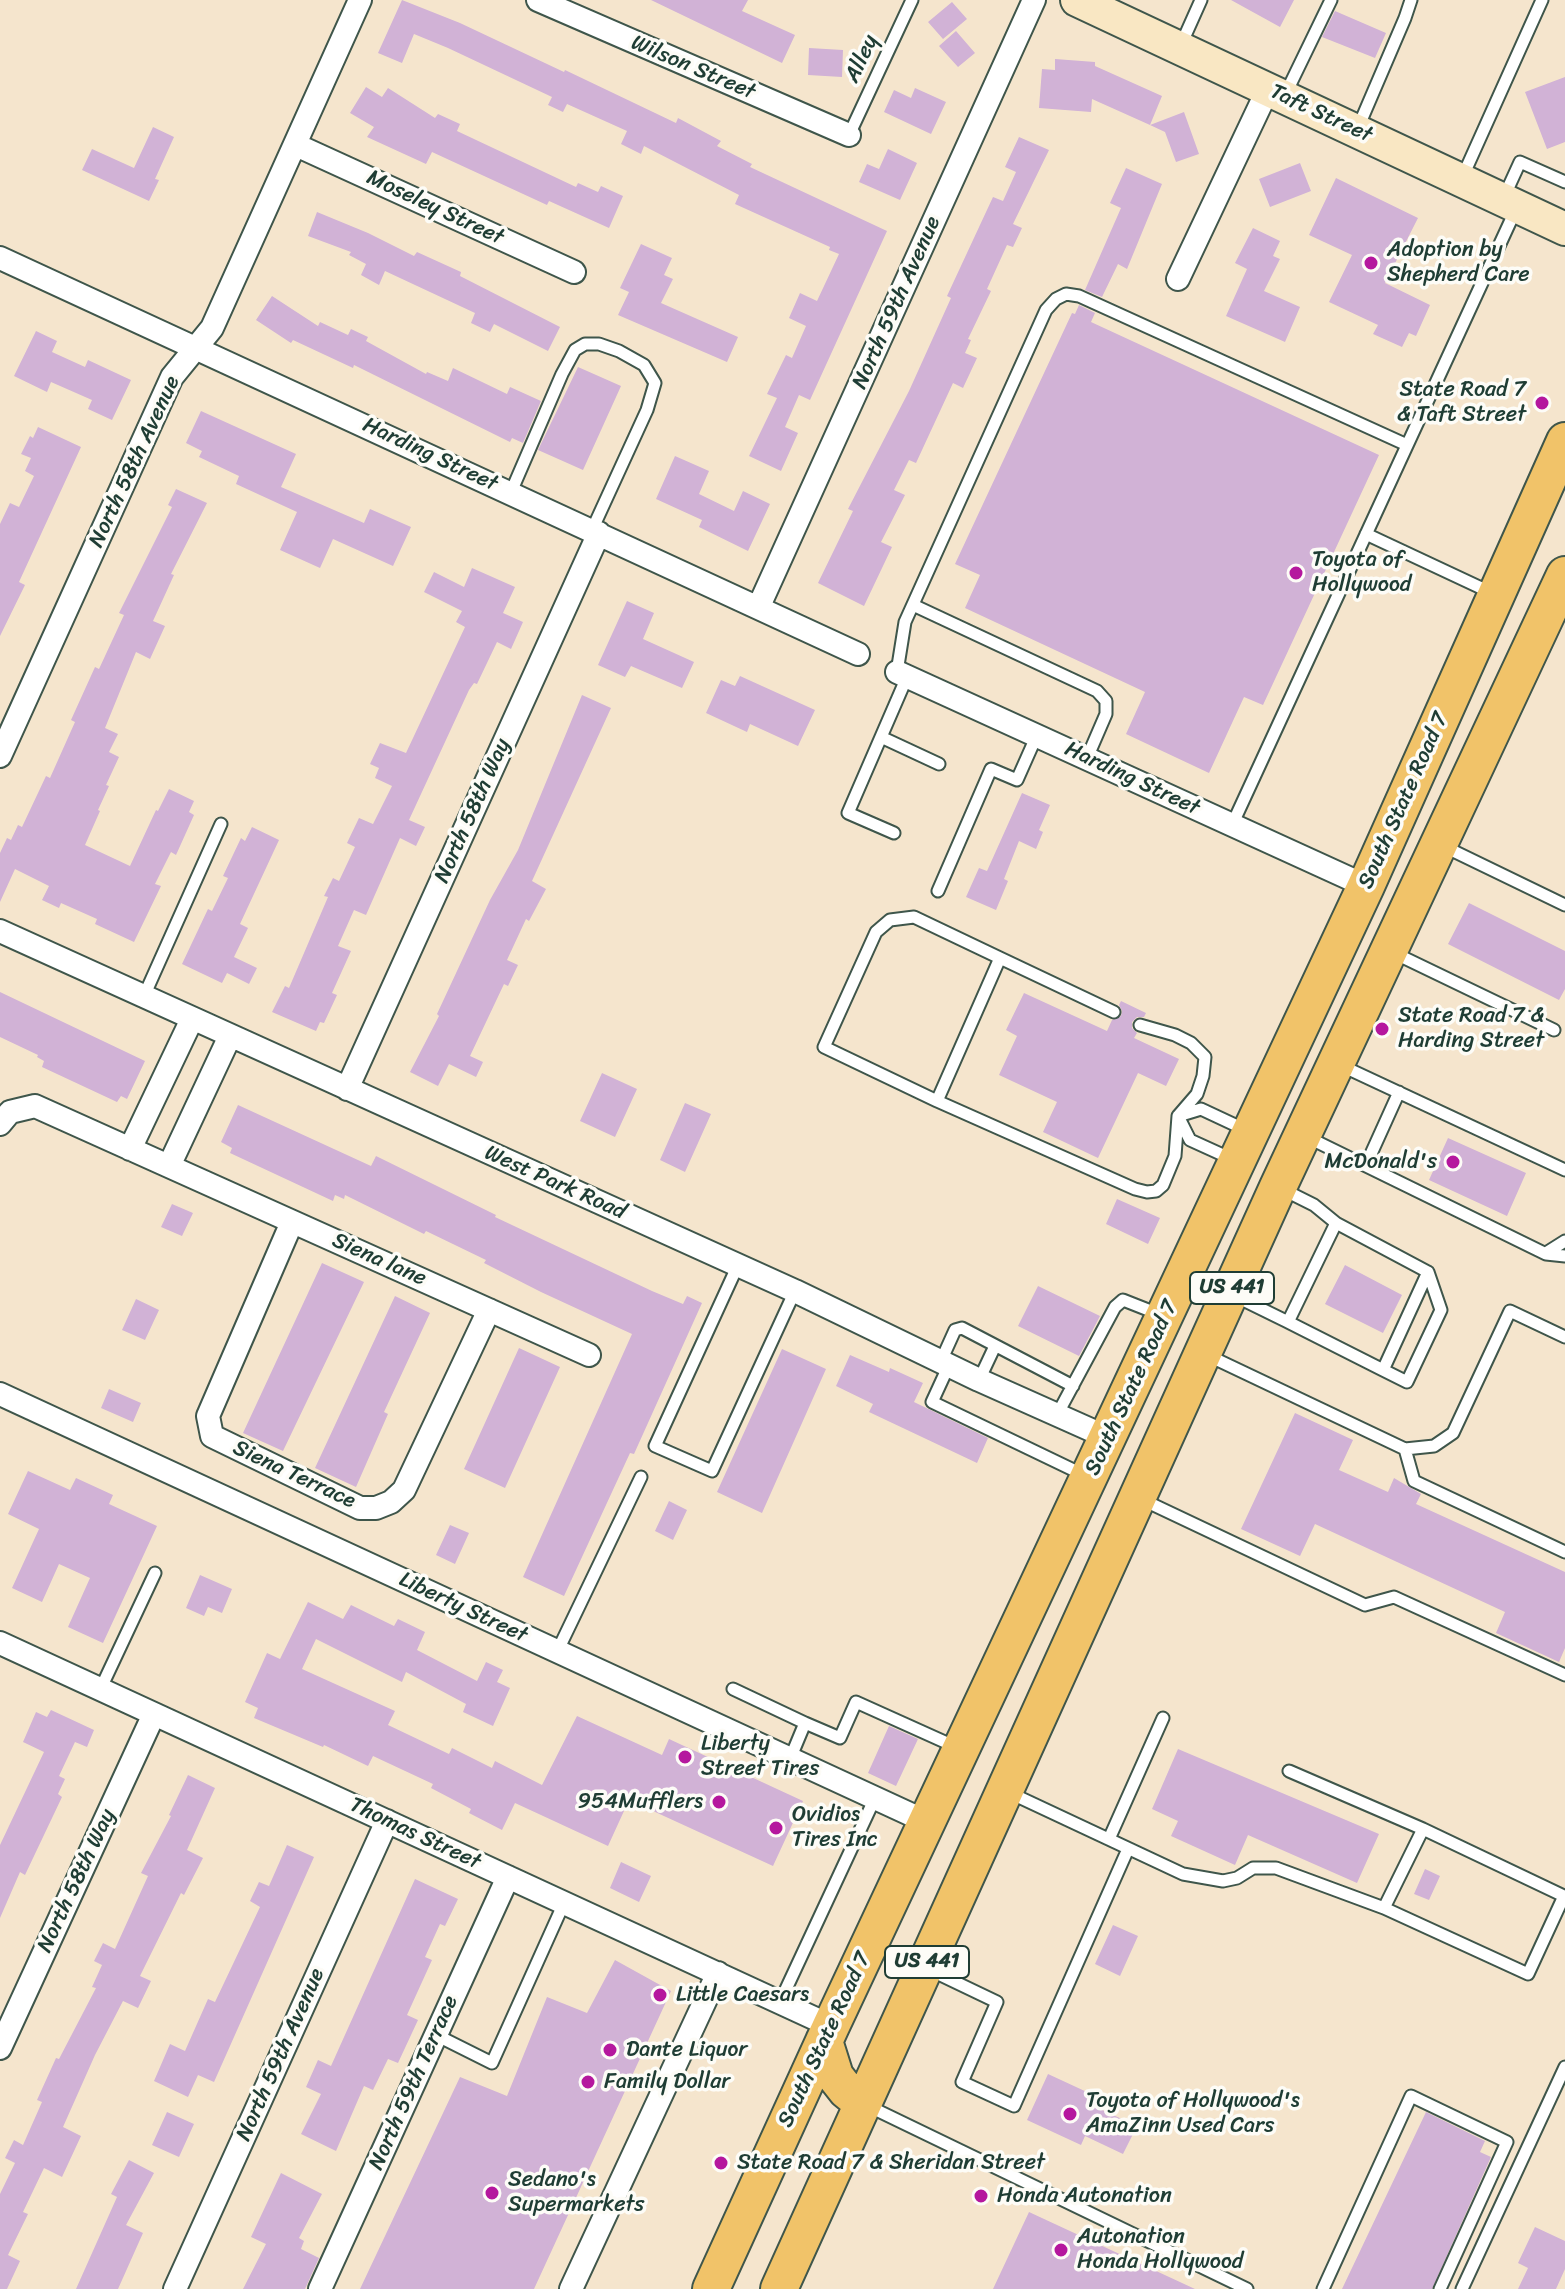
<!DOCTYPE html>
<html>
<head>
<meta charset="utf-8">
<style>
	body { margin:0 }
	canvas { display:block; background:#f5e5cd }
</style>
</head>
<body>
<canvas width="1565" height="2289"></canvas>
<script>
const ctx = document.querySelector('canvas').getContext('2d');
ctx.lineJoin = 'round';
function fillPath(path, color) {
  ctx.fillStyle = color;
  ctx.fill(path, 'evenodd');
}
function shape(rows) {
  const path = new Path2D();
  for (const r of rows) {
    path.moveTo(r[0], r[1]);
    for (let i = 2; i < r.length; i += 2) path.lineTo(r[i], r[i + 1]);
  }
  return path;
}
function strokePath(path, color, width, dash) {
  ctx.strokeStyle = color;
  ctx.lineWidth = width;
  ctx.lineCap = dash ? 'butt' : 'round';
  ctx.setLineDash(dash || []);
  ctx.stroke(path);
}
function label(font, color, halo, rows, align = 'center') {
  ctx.font = font + ' Sriracha,sans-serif';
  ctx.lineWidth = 7;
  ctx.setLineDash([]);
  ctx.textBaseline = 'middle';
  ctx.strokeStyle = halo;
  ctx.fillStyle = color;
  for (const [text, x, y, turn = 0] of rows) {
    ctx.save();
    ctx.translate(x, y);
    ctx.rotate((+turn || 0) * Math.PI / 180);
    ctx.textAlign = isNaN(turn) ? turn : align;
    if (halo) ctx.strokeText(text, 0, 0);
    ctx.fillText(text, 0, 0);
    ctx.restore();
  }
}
fillPath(shape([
	[402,0,460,23,564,72,565,70,676,123,678,118,721,141,717,146,752,164,750,167,887,231,810,400,799,395,785,427,798,433,781,471,749,456,777,398,767,394,786,355,792,358,806,326,789,318,800,293,817,301,839,254,829,250,830,247,735,204,739,195,644,146,641,154,621,144,627,131,567,104,563,112,548,105,552,97,448,48,414,34,402,63,378,53],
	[651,0,748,0,742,11,795,35,782,63],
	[1231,0,1294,0,1280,27],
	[952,2,967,19,943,39,928,22],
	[1335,11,1386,33,1375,58,1322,37],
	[956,31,975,53,958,67,939,46],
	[809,48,843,50,842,77,808,75],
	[1055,59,1095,62,1095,66,1162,96,1150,125,1092,99,1091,112,1039,108,1042,69,1055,70],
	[1565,77,1565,142,1547,149,1525,92],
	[366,87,382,97,388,88,435,118,438,114,460,124,457,131,576,187,578,183,598,192,601,186,623,196,609,228,549,201,547,205,432,152,426,164,367,137,374,127,350,113],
	[915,88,946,102,931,134,884,112,894,90,911,98],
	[1184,112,1199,154,1176,162,1165,132,1150,125],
	[153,127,174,137,155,179,159,180,149,201,82,170,92,149,134,168],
	[1019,137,1049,150,1013,224,1022,228,1013,247,1007,245,987,289,991,291,968,339,971,340,965,353,977,358,963,388,953,383,916,463,909,460,894,490,905,495,881,542,892,547,864,606,818,583,853,511,848,509,909,391,951,298,947,296,993,197,1003,201,1016,172,1005,167],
	[888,149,917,163,900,200,859,182,867,164,879,169],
	[1300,163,1311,191,1270,207,1259,179],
	[1126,168,1162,184,1127,269,1118,264,1102,297,1085,290,1121,208,1110,203],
	[1336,178,1418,218,1385,283,1430,305,1416,336,1409,333,1402,347,1373,334,1378,325,1329,302,1352,255,1309,235],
	[317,212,368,233,414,256,417,252,461,272,460,276,560,327,548,351,494,324,490,332,471,323,475,313,385,271,379,285,361,275,366,264,349,255,351,252,308,236],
	[1253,228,1280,241,1273,256,1280,259,1264,291,1300,307,1285,342,1226,316,1247,269,1235,263],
	[641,244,672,258,664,275,673,279,661,303,738,337,727,362,618,315,629,292,620,288],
	[272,296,318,326,320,322,348,335,351,329,368,337,366,341,426,374,427,372,448,381,453,368,507,394,510,387,541,401,523,443,512,438,510,442,354,365,353,368,293,340,291,343,256,320],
	[1079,305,1095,313,1091,322,1379,455,1263,705,1244,697,1209,773,1126,734,1145,692,965,608,980,575,955,564,1072,313,1075,314],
	[36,331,57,341,52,352,85,367,88,360,131,380,112,420,88,409,92,400,51,382,47,392,14,376],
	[578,367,621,386,583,470,538,450],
	[201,411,296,454,281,487,364,523,370,509,411,527,393,566,333,539,320,568,280,550,297,512,236,484,239,476,199,457,202,451,186,443],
	[38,427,81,447,19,582,25,585,0,636,0,524,10,503,19,507,34,476,25,471,31,458,21,454,30,436,33,438],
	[675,456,709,471,699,494,734,511,743,491,770,504,748,551,699,527,702,520,656,499],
	[176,489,207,503,171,574,174,575,153,621,165,626,150,659,136,652,105,728,118,734,109,752,119,757,106,785,109,786,98,810,100,811,85,845,130,866,156,810,158,811,169,789,194,801,189,812,194,815,176,855,171,852,155,884,161,886,134,942,95,924,97,919,61,903,59,908,42,900,49,886,15,869,0,902,0,853,7,838,11,840,18,825,22,827,46,776,50,778,75,722,71,720,95,667,99,669,124,615,119,613,172,507,168,505],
	[472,568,515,587,503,613,523,622,511,649,497,642,477,684,474,683,469,690,409,820,425,827,416,846,400,838,366,915,354,910,338,946,351,951,332,993,337,995,324,1023,320,1022,316,1031,272,1012,285,986,289,988,328,897,324,896,333,878,339,881,355,847,347,843,359,818,373,824,392,786,375,778,379,768,370,764,380,743,406,753,465,627,456,622,462,611,424,592,434,572,464,587],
	[627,601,654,613,643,639,694,662,682,688,631,666,625,677,598,665],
	[740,676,815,710,798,746,750,724,747,732,706,713,721,680,735,686],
	[582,695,611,708,532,881,546,889,529,921,526,919,507,960,518,965,508,986,504,984,470,1056,483,1062,476,1077,449,1064,438,1086,410,1072,439,1016,437,1014,490,900,518,850],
	[1022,793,1050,805,1039,830,1043,832,1036,849,1019,841,1004,879,1008,881,996,910,966,897,979,868,987,871],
	[252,827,279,840,240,924,248,928,234,957,257,968,249,984,227,973,222,983,182,964,208,909,212,911,228,878,223,876,241,838,245,841],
	[1469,903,1565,951,1565,989,1559,1000,1448,944],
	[0,992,145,1061,127,1099,121,1096,117,1102,42,1067,44,1061,37,1057,38,1055,0,1037],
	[1024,993,1107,1031,1112,1020,1121,1016,1122,1011,1119,1005,1121,1001,1146,1013,1144,1017,1137,1017,1132,1022,1132,1028,1137,1033,1134,1038,1179,1059,1166,1086,1138,1073,1098,1158,1043,1132,1057,1102,999,1075,1017,1036,1006,1030],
	[602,1073,637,1089,615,1137,580,1121],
	[685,1103,711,1114,685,1172,660,1160],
	[238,1105,371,1166,376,1156,496,1215,495,1217,652,1291,683,1304,687,1296,702,1303,634,1454,630,1453,564,1596,523,1577,632,1334,541,1292,484,1263,486,1260,426,1231,424,1234,345,1195,344,1199,335,1195,333,1201,230,1153,232,1148,221,1142],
	[1448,1138,1526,1173,1507,1216,1429,1180],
	[1117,1199,1160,1218,1148,1244,1106,1224],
	[172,1204,193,1213,182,1236,161,1227],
	[322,1263,364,1282,283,1451,243,1433],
	[1345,1265,1402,1295,1383,1333,1325,1304],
	[1038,1286,1100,1316,1079,1356,1018,1326],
	[395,1296,430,1313,384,1412,388,1414,356,1487,315,1468],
	[136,1299,159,1310,145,1340,122,1330],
	[519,1348,560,1367,505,1488,464,1469],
	[782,1349,826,1369,762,1513,717,1492],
	[850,1355,889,1372,890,1368,923,1383,914,1402,988,1438,977,1463,869,1412,873,1404,836,1386],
	[109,1389,141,1403,133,1422,101,1408],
	[1295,1413,1353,1440,1339,1470,1388,1492,1394,1478,1421,1494,1416,1504,1565,1572,1565,1648,1559,1662,1496,1633,1505,1612,1315,1524,1300,1556,1241,1529],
	[28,1471,70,1490,76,1478,113,1495,109,1504,157,1526,103,1643,68,1627,90,1578,59,1564,42,1602,12,1588,39,1529,8,1514],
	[669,1501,687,1510,673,1540,655,1531],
	[450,1525,469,1533,455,1564,436,1555],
	[200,1575,232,1589,222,1613,208,1607,204,1616,186,1608],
	[308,1602,343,1619,351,1605,394,1626,398,1619,425,1632,417,1650,477,1681,486,1662,503,1670,497,1682,510,1688,493,1726,463,1712,466,1704,406,1672,402,1682,316,1639,302,1669,395,1711,388,1725,449,1754,452,1748,492,1768,495,1761,542,1785,577,1716,662,1755,669,1739,803,1801,773,1866,629,1800,608,1846,515,1803,502,1830,469,1813,471,1809,431,1788,433,1784,373,1756,368,1766,324,1745,323,1747,254,1718,258,1708,245,1702,267,1653,280,1659],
	[51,1710,94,1730,87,1747,75,1742,59,1776,65,1779,58,1794,62,1797,25,1875,20,1872,0,1918,0,1845,44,1752,23,1742,36,1712,47,1717],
	[889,1726,918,1739,896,1786,868,1773],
	[1178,1749,1379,1834,1357,1883,1248,1835,1235,1865,1171,1836,1178,1821,1152,1809],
	[188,1775,215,1788,187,1850,203,1858,184,1895,181,1893,140,1976,151,1981,138,2008,123,2001,95,2055,63,2127,81,2136,62,2177,44,2168,23,2212,28,2214,8,2255,20,2261,7,2289,0,2289,0,2194,15,2163,5,2158,14,2140,23,2145,42,2102,37,2100,56,2058,59,2059,96,1988,92,1987,102,1965,94,1961,103,1943,115,1949,148,1876,141,1873,171,1816,169,1815],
	[287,1845,314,1857,214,2082,198,2075,188,2097,154,2081,170,2044,185,2051,208,1999,215,2002,260,1907,250,1901,259,1882,269,1886],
	[621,1862,651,1876,639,1902,610,1888],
	[1425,1869,1440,1876,1429,1900,1414,1894],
	[415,1879,458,1899,445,1926,440,1924,425,1957,432,1960,407,2015,418,2020,398,2063,388,2059,373,2090,364,2086,336,2151,301,2134,321,2094,306,2087,318,2060,331,2066],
	[1113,1925,1138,1936,1120,1976,1095,1964],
	[615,1960,671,1991,534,2289,360,2289,460,2077,507,2096,547,1997,587,2013],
	[1048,2074,1102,2099,1098,2108,1137,2126,1123,2154,1085,2136,1081,2145,1027,2120],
	[167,2112,194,2124,179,2157,152,2145],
	[1426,2112,1485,2141,1480,2152,1491,2157,1432,2289,1342,2289],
	[129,2160,154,2173,126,2225,143,2233,118,2289,76,2289,117,2197,111,2194],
	[281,2173,322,2194,299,2238,304,2241,301,2249,319,2258,305,2289,243,2289,266,2244,251,2237],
	[1029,2212,1195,2289,993,2289],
	[1535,2227,1565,2241,1565,2269,1556,2289,1518,2289,1528,2268,1518,2263]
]), '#d1b2d6');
const lane = shape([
	[1180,47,1201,0],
	[1286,93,1331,0],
	[1357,130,1405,18,1411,0],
	[849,135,912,0],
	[1462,178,1542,0],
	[1504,197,1520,162,1565,182],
	[511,492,562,374,575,350,585,344,599,344,619,351,644,365,655,383,647,410,592,530],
	[1366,534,1492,593],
	[913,605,1097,691,1106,701,1106,714,1087,758],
	[897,672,905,622,1046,310,1056,299,1066,294,1079,296,1407,445],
	[881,737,939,764],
	[1232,825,1517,207],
	[894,833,848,813,907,677],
	[1443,846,1565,905],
	[938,891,991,769,1017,780,1037,735],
	[1392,952,1554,1030],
	[1000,958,937,1101,824,1047,876,932,890,920,914,917,1000,958,1114,1012],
	[144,996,221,824],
	[1340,1065,1565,1170],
	[937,1101,1135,1189,1147,1192,1156,1191,1163,1185,1175,1156,1178,1116,1197,1094,1203,1076,1205,1057,1191,1043,1175,1035,1140,1025],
	[1307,1137,1546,1254,1565,1256],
	[1234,1160,1190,1140,1178,1116,1201,1109,1248,1131],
	[1366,1165,1399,1092],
	[1282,1189,1314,1205,1336,1223,1428,1272,1383,1370,1288,1322],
	[1546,1253,1565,1241],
	[738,1265,655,1446,712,1471,795,1291],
	[1233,1295,1288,1322,1336,1223],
	[1207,1355,1405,1449,1434,1446,1453,1433,1510,1311,1565,1337],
	[941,1361,955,1330,962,1328,1073,1386],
	[949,1365,932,1402,1086,1476],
	[1383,1370,1407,1382,1441,1310,1428,1272],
	[979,1380,995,1346],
	[1058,1413,1115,1307,1123,1300,1161,1315],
	[1405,1449,1414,1481,1565,1552],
	[1141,1499,1365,1605,1394,1597,1565,1675],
	[557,1652,641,1477],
	[733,1689,805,1723,790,1759],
	[100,1690,155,1573],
	[805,1723,840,1738,856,1702,956,1747],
	[1008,1792,1183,1874,1223,1881,1237,1878,1253,1868,1276,1868,1384,1908,1528,1974,1564,1896,1423,1829,1289,1771],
	[1109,1839,1163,1718],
	[1384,1908,1423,1829],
	[928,1969,997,2002,962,2082,1014,2106,1128,1849],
	[780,2002,875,1798],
	[436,2035,492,2063,564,1903],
	[866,2105,1247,2289],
	[1323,2289,1411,2096,1507,2142,1440,2289],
	[1462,2289,1565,2067]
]);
const street = shape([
	[538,0,849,135],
	[296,145,574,272],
	[0,258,858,654],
	[1178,279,1268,89],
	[759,606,1034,0],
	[897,672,1366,886],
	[0,756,172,377,212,328,360,0],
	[0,931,795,1291,979,1380,1109,1438],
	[347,1089,599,533],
	[0,1124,10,1112,35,1106,589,1355],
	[130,1149,192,1019],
	[169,1166,230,1036],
	[292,1222,208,1416,212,1436,360,1508,376,1508,391,1502,404,1490,489,1310],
	[0,1394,927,1822],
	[0,1643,831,2026],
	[0,2048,154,1714],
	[175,2289,387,1821],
	[320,2289,508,1877],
	[571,2289,718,1973]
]);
const secondary = shape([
	[1077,0,1565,229]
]);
const primary = shape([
	[824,2041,835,2076,846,2090,862,2103],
	[711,2289,831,2026,1366,886,1565,441],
	[779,2289,1278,1187,1565,575]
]);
strokePath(lane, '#3f564b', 15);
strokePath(street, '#3f564b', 26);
strokePath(secondary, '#3f564b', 36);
strokePath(primary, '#3f564b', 40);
strokePath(lane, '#fff', 11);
strokePath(street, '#fff', 22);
strokePath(secondary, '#f9e7c3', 32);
strokePath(primary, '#f1c369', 36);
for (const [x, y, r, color] of [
	[1371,263,8,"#b5179e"],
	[1542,403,8,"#b5179e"],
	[1296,573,8,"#b5179e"],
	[1382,1029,8,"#b5179e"],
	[1453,1162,8,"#b5179e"],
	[685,1757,8,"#b5179e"],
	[719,1802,8,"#b5179e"],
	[776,1828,8,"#b5179e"],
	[660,1995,8,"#b5179e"],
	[610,2050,8,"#b5179e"],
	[588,2082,8,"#b5179e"],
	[1070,2114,8,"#b5179e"],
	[721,2163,8,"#b5179e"],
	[492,2193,8,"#b5179e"],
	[981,2196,8,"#b5179e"],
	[1061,2250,8,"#b5179e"]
]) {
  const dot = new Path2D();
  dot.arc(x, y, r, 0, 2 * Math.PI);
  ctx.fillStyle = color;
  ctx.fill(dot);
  strokePath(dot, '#fdfcf7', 3);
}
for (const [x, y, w] of [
	[1232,1288,84],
	[927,1962,84]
]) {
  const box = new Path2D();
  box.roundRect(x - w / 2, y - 16, w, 32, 6);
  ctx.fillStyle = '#fdfcf7';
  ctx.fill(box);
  strokePath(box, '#1f3d34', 2);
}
label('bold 20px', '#1f3d34', null, [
	["US 441",1232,1288],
	["US 441",927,1962]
]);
label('22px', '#1f3d34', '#fdfcf7', [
	["Alley",862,59,-65],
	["Wilson Street",693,68,23],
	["Taft Street",1321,114,25],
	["Moseley Street",435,208,25],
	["North 59th Avenue",897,303,-66],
	["Harding Street",430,455,25],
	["North 58th Avenue",135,462,-65],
	["Harding Street",1132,779,25],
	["South State Road 7",1404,801,-66],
	["North 58th Way",473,811,-66],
	["West Park Road",555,1183,24],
	["Siena lane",379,1260,24],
	["South State Road 7",1132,1388,-65],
	["Siena Terrace",294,1475,25],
	["Liberty Street",463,1608,25],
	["Thomas Street",415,1834,25],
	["North 58th Way",77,1881,-65],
	["South State Road 7",825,2040,-65],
	["North 59th Avenue",281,2055,-66],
	["North 59th Terrace",414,2083,-66]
]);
label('22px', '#1f3d34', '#fdfcf7', [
	["Adoption by",1387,250],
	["Shepherd Care",1387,275],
	["State Road 7",1526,390,"right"],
	["& Taft Street",1526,415,"right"],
	["Toyota of",1312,560],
	["Hollywood",1312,585],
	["State Road 7 &",1398,1016],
	["Harding Street",1398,1041],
	["McDonald's",1437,1162,"right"],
	["Liberty",701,1744],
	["Street Tires",701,1769],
	["954Mufflers",703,1802,"right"],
	["Ovidios",792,1815],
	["Tires Inc",792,1840],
	["Little Caesars",676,1995],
	["Dante Liquor",626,2050],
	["Family Dollar",604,2082],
	["Toyota of Hollywood's",1086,2101],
	["AmaZinn Used Cars",1086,2126],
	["State Road 7 & Sheridan Street",737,2163],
	["Sedano's",508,2180],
	["Supermarkets",508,2205],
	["Honda Autonation",997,2196],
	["Autonation",1077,2237],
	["Honda Hollywood",1077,2262]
], 'left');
</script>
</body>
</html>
